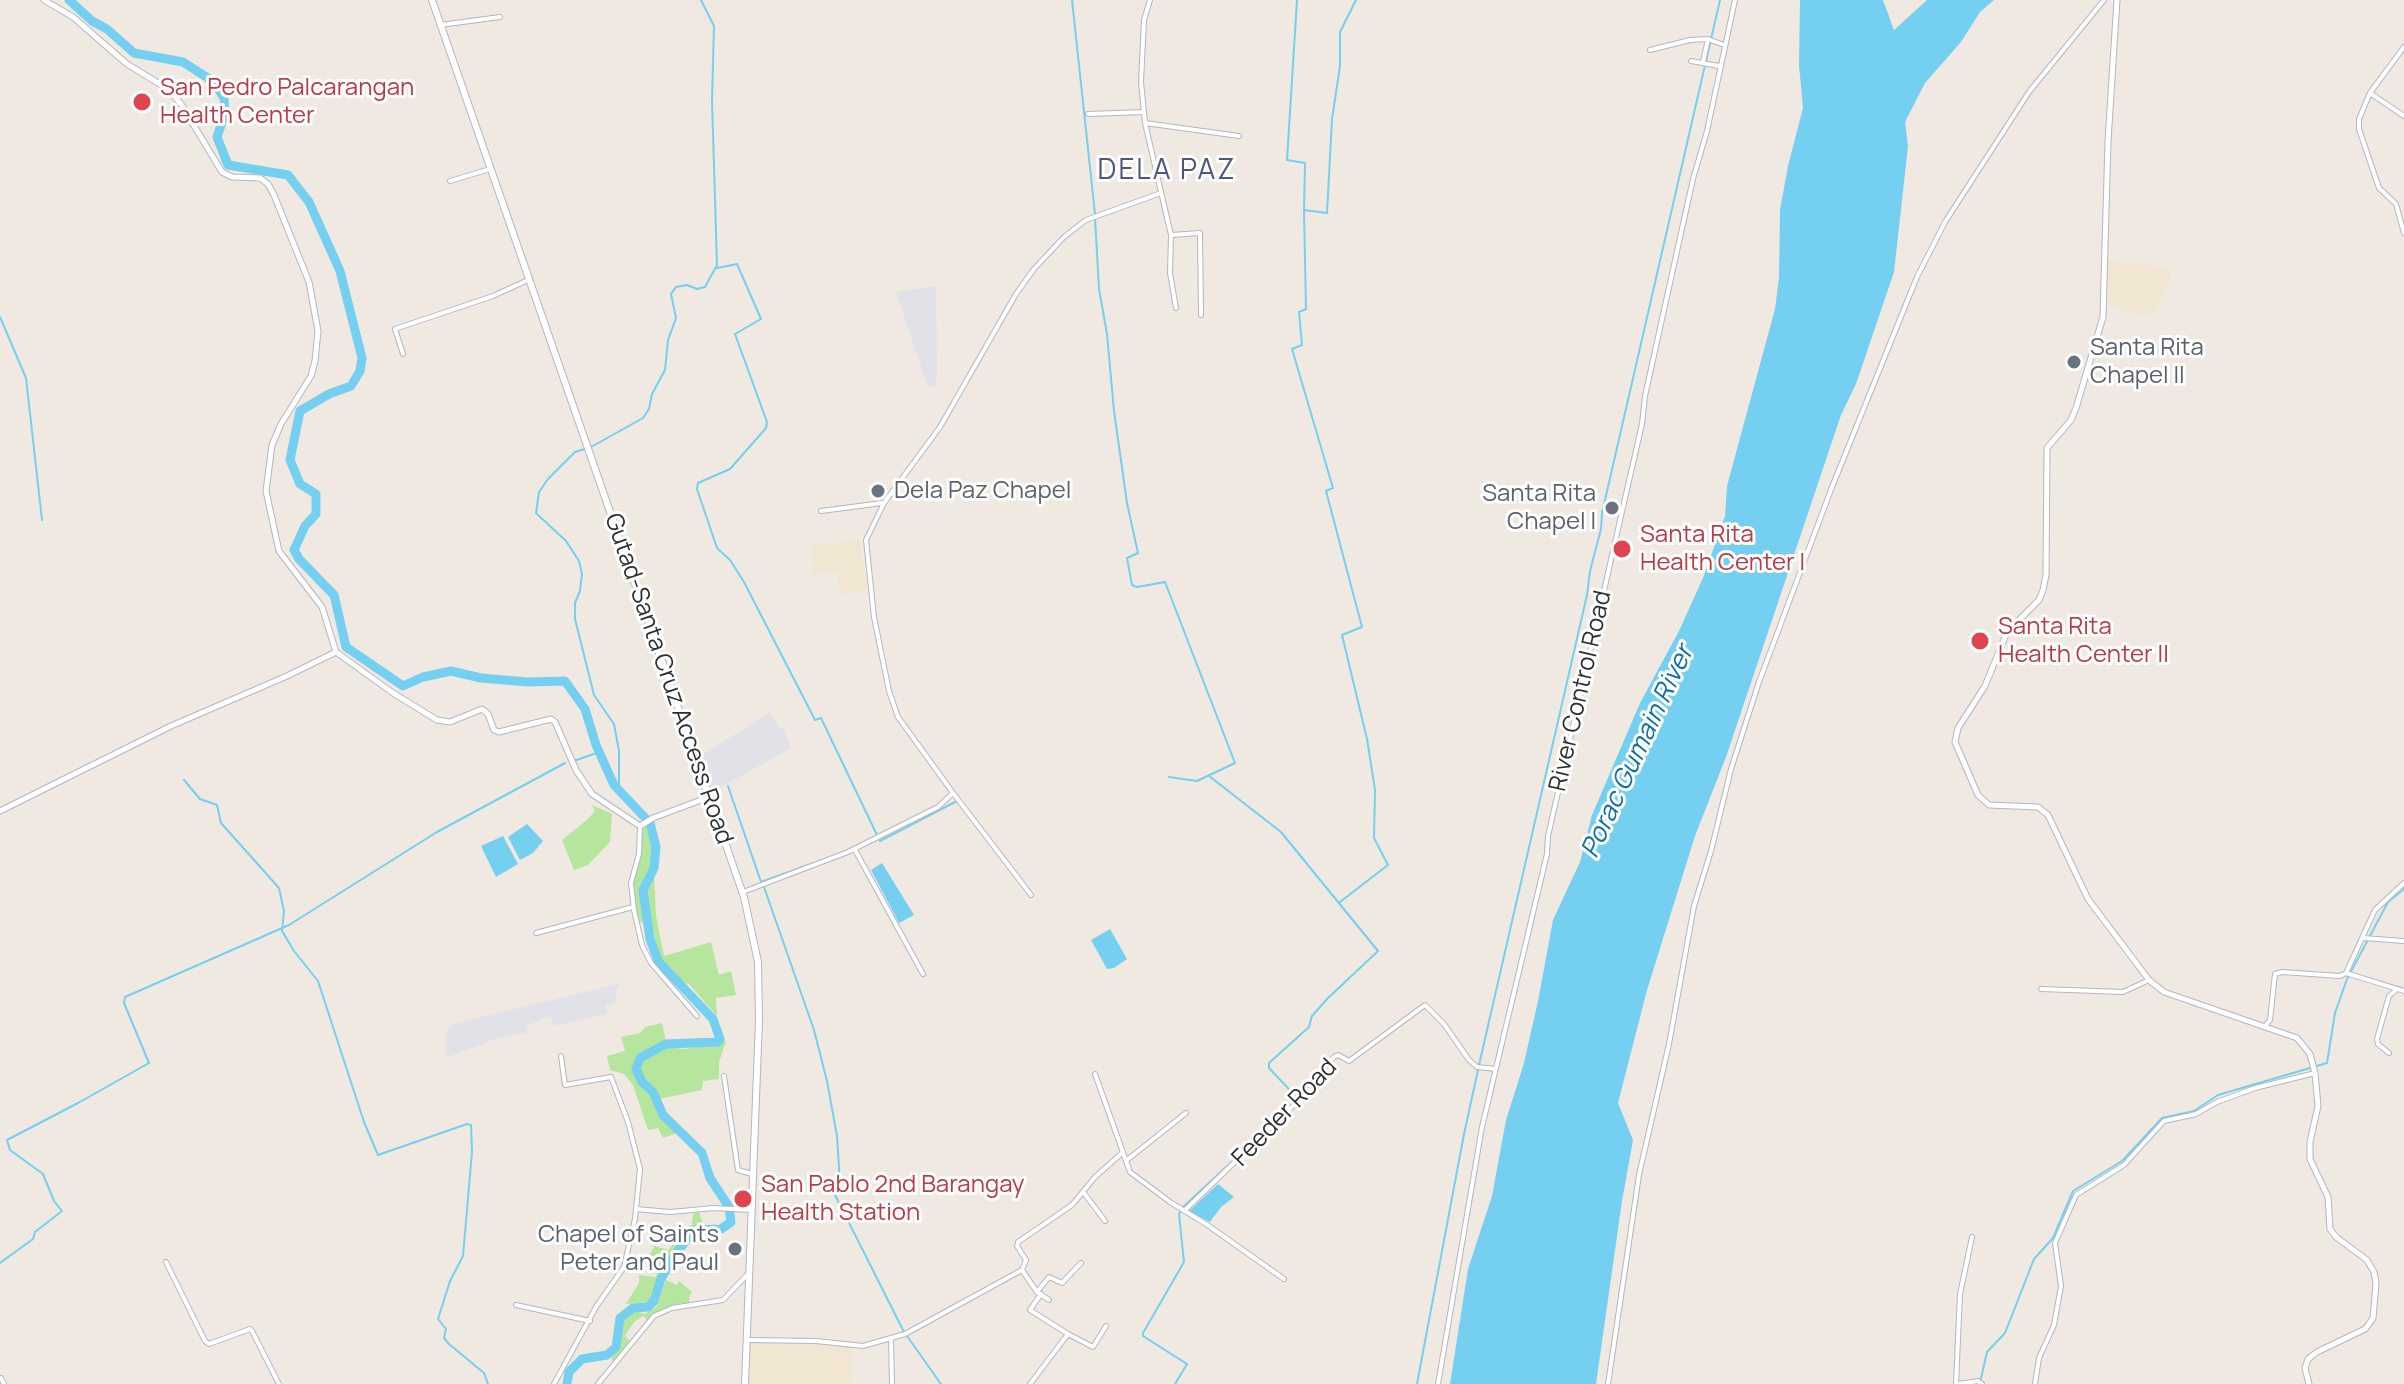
<!DOCTYPE html>
<html>
<head>
<meta charset="utf-8">
<style>
	body { margin:0 }
	canvas { display:block; background:#efe9e1 }
</style>
</head>
<body>
<canvas width="2404" height="1384"></canvas>
<script>
const ctx = document.querySelector('canvas').getContext('2d');
ctx.lineJoin = 'round';
function fillPath(path, color) {
  ctx.fillStyle = color;
  ctx.fill(path, 'evenodd');
}
function shape(rows) {
  const path = new Path2D();
  for (const r of rows) {
    path.moveTo(r[0], r[1]);
    for (let i = 2; i < r.length; i += 2) path.lineTo(r[i], r[i + 1]);
  }
  return path;
}
function strokePath(path, color, width, dash) {
  ctx.strokeStyle = color;
  ctx.lineWidth = width;
  ctx.lineCap = dash ? 'butt' : 'round';
  ctx.setLineDash(dash || []);
  ctx.stroke(path);
}
function label(font, color, halo, rows, align = 'center') {
  ctx.font = font + ' Manrope,sans-serif';
  ctx.lineWidth = 6;
  ctx.setLineDash([]);
  ctx.textBaseline = 'middle';
  ctx.strokeStyle = halo;
  ctx.fillStyle = color;
  for (const [text, x, y, turn = 0] of rows) {
    ctx.save();
    ctx.translate(x, y);
    ctx.rotate((+turn || 0) * Math.PI / 180);
    ctx.textAlign = isNaN(turn) ? turn : align;
    if (halo) ctx.strokeText(text, 0, 0);
    ctx.fillText(text, 0, 0);
    ctx.restore();
  }
}
fillPath(shape([
	[936,286,937,369,936,386,928,387,896,292],
	[770,712,780,729,783,728,791,748,718,789,713,795,699,757],
	[621,983,616,991,615,1003,606,1005,607,1014,554,1026,551,1016,526,1026,528,1032,495,1039,446,1058,445,1033,453,1024]
]), '#e3e1e8');
fillPath(shape([
	[2108,261,2172,268,2168,287,2154,315,2120,312,2120,307,2106,305],
	[860,539,866,590,841,595,837,571,814,575,811,547],
	[788,1341,853,1345,851,1384,748,1384,750,1342]
]), '#f0e6d1');
fillPath(shape([
	[592,805,612,814,610,842,588,865,574,870,562,840,588,819,595,811],
	[647,826,654,848,651,867,641,891,646,922,636,923,631,883,641,855,640,830],
	[654,875,656,916,664,956,711,942,719,975,731,971,736,995,716,998,717,1016,689,984,684,983,659,958,645,890],
	[662,1023,666,1041,636,1057,633,1070,639,1083,650,1094,660,1118,680,1132,663,1138,658,1128,648,1130,633,1085,624,1074,610,1070,607,1056,625,1051,621,1037,640,1033,645,1027],
	[726,1041,719,1062,719,1079,703,1081,702,1090,659,1099,643,1080,639,1069,642,1061,666,1047,685,1049],
	[699,1212,703,1224,692,1229,664,1263,649,1302,626,1304,639,1283,639,1275,656,1277,660,1257,649,1256,654,1246,669,1250,683,1227,692,1225,693,1214],
	[666,1280,677,1285,679,1281,692,1292,689,1297,690,1305,673,1308,649,1321,643,1316,635,1321,625,1335,631,1343,614,1362,611,1359,618,1348,622,1320,633,1310,645,1314,657,1306]
]), '#b6e59e');
fillPath(shape([
	[1800,0,1883,0,1894,30,1927,0,1994,0,1980,12,1961,42,1925,83,1905,122,1908,146,1894,272,1856,384,1841,415,1726,757,1695,836,1647,990,1618,1103,1633,1140,1622,1201,1596,1384,1450,1384,1468,1269,1492,1196,1506,1120,1524,1063,1538,1001,1553,920,1580,862,1592,815,1640,703,1679,631,1703,578,1725,516,1727,486,1775,309,1779,278,1780,210,1788,166,1803,108,1799,65],
	[527,824,543,841,533,853,520,860,508,837],
	[503,836,518,864,496,877,481,846],
	[882,863,914,915,899,923,871,870],
	[1110,929,1127,959,1114,968,1107,969,1091,940],
	[1218,1184,1234,1197,1221,1207,1210,1222,1189,1211]
]), '#75cff0');
strokePath(shape([
	[1072,0,1095,214],
	[1297,0,1287,160,1305,163,1304,210],
	[1095,218,1099,289,1107,334,1114,411,1127,503,1138,553,1127,558,1132,585,1137,587,1165,582,1235,763,1197,781,1169,777],
	[717,268,737,264,761,319,735,334,767,422,766,428,730,469,698,483,697,489,717,548,730,560,744,582,815,720,821,718,877,835],
	[0,317,26,378,42,520],
	[591,447,643,418,649,409,652,394,665,370,668,340,676,318,671,294,676,287,687,285,697,289,705,287,717,265,712,101,714,26,701,0],
	[585,449,575,452,548,479,539,492,536,513,566,541,579,561,582,574,580,591,575,603,575,619,594,695,614,724,619,751,619,788,622,795],
	[574,761,599,752],
	[1209,776,1281,832,1378,951,1327,999,1312,1016,1309,1027,1269,1063,1269,1068,1288,1088,1296,1102],
	[184,780,200,799,217,805,221,823,279,888,284,911,282,931,294,951,318,981,364,1122,378,1155,467,1124,471,1125,472,1152,463,1256,450,1281,438,1319,446,1329,444,1338,449,1344,484,1373,488,1384],
	[728,786,761,882],
	[880,841,957,801],
	[761,882,814,863],
	[764,887,814,1030,827,1081,837,1136,840,1185,833,1187,834,1193,904,1332],
	[1340,902,1388,865,1374,838,1375,790,1367,739,1342,635,1362,627,1326,491,1333,488,1292,349,1302,345,1299,312,1306,309,1304,210,1327,213,1332,119,1340,66,1340,32,1356,0],
	[1479,1065,1587,595,1590,571,1601,529,1602,513,1720,0],
	[0,1263,33,1239,35,1232,62,1211,54,1201,43,1174,10,1150,7,1140,78,1103,149,1063,124,1003,125,997,289,925,437,832,565,763],
	[907,1336,941,1384],
	[1980,1383,1987,1352,2005,1333,2034,1259,2053,1238,2073,1191,2122,1161,2162,1118,2194,1111,2218,1095,2327,1063,2335,1013,2347,979,2388,902,2404,889],
	[1175,1384,1187,1364,1143,1336,1143,1333,1184,1262,1179,1214,1183,1207,1236,1158],
	[1417,1384,1464,1134,1478,1070]
]), '#75cff0', 2);
strokePath(shape([
	[69,0,92,21,107,29,134,53,183,62,214,82,224,98,225,113,217,137,228,165,288,175,309,202,340,271,362,358,360,371,351,386,329,394,300,411,290,460,300,484,316,494,316,514,305,526,294,550,299,559,334,595,346,647,403,686,423,677,451,671,481,678,528,682,565,681,585,709,596,745,614,785,650,823,656,847,654,868,643,890,650,939,658,961,713,1019,720,1039,718,1042,666,1044,640,1058,636,1069,642,1082,653,1092,663,1115,702,1153,710,1178,729,1207,731,1222,721,1229,694,1230,672,1259,661,1279,654,1301,648,1307,633,1308,620,1318,616,1347,607,1355,582,1359,569,1372,567,1384]
]), '#75cff0', 9);
const minor = shape([
	[1150,0,1144,20,1141,82,1145,123,1171,235,1170,273,1176,308],
	[440,25,500,17],
	[2404,47,2370,93,2359,119,2359,129,2379,188,2396,204,2404,233],
	[1650,50,1690,40,1708,39,1724,45],
	[1691,61,1719,66],
	[1703,62,1708,39],
	[2370,93,2404,116],
	[1088,114,1144,112],
	[1145,123,1239,136],
	[450,181,490,169],
	[1171,235,1200,233,1201,315],
	[403,354,395,329,493,296,528,280],
	[821,511,882,503],
	[953,793,1031,895],
	[640,826,639,854,631,883,634,910,642,945,651,963,697,1016],
	[855,850,923,974],
	[743,892,848,852,938,807,953,793,898,717,889,691,874,617,866,540,884,503,940,427,1016,294,1034,269,1064,237,1086,220,1161,193],
	[536,933,633,907],
	[2363,938,2404,941],
	[2346,973,2404,991],
	[2041,989,2123,992,2149,980],
	[2266,1025,2270,1020,2275,974,2282,972,2340,976,2346,973,2375,910,2404,883],
	[2389,1053,2378,1044,2377,1039,2389,996,2397,989],
	[1095,1074,1130,1172,1170,1202,1206,1224,1284,1279],
	[724,1076,738,1170,752,1174],
	[1127,1160,1186,1113],
	[1084,1193,1105,1221],
	[636,1209,670,1212,714,1208,751,1210],
	[1184,1211,1297,1102,1299,1093,1334,1057,1338,1055,1349,1061,1425,1005,1444,1024,1469,1060,1477,1067,1496,1069],
	[166,1262,205,1341,209,1344,250,1329,252,1331,279,1384],
	[1037,1292,1049,1277,1062,1283,1081,1263],
	[1049,1300,1037,1292,1022,1270,1026,1260,1017,1246,1018,1242,1072,1205,1095,1177,1122,1153],
	[516,1305,590,1321],
	[1068,1334,1093,1347,1106,1326],
	[891,1338,892,1384],
	[747,1340,816,1341,863,1346,905,1334,1022,1270],
	[1,1378,4,1384],
	[554,1384,596,1307,624,1267,635,1219,640,1169,628,1122,611,1077,565,1085,561,1056],
	[598,1384,654,1316,672,1308,723,1300,748,1274],
	[1030,1384,1068,1334,1030,1310,1041,1294],
	[1438,1384,1482,1127,1547,854,1548,836,1642,424,1645,396,1693,179,1707,131,1735,0],
	[1608,1384,1639,1175,1669,1044,1694,906,1711,851,1731,769,1759,682,1832,487,1917,277,1945,222,2029,92,2104,0],
	[1956,1384,1960,1294,1972,1237],
	[1958,1384,1978,1381,1982,1384],
	[2035,1384,2039,1358,2054,1325,2061,1286,2055,1243,2076,1195,2124,1165,2164,1121,2196,1114,2217,1102,2255,1088,2315,1073]
]);
const tertiary = shape([
	[44,0,73,17,127,64,168,89,181,104,222,172,232,177,260,178,268,184,274,195,309,282,318,331,315,361,311,376,281,424,272,445,266,491,279,551,322,607,336,652,393,693,437,720,450,722,482,709,488,714,494,730,499,732,551,719,555,722,576,770,592,794,640,826,653,818,709,797],
	[2117,0,2108,141,2103,317,2076,408,2071,420,2047,448,2046,575,2043,590,2039,600,2007,632,1985,686,1958,728,1955,742,1978,795,1989,805,2038,807,2048,815,2088,899,2149,980,2164,992,2297,1038,2310,1054,2315,1073,2318,1106,2310,1142,2310,1159,2328,1197,2330,1229,2336,1237,2367,1260,2374,1272,2376,1283,2373,1318,2369,1324,2365,1329,2317,1352,2308,1359,2305,1368,2309,1384],
	[0,811,171,726,287,676,336,652]
]);
const secondary = shape([
	[432,0,744,897,758,962,759,1020,745,1384]
]);
strokePath(minor, '#b4b7c1', 6);
strokePath(tertiary, '#b4b7c1', 7);
strokePath(secondary, '#b4b7c1', 8);
strokePath(minor, '#fff', 4);
strokePath(tertiary, '#fff', 5);
strokePath(secondary, '#fff', 6);
for (const [x, y, r, color] of [
	[142,102,10,"#e0444e"],
	[2074,362,8,"#6b7280"],
	[878,491,8,"#6b7280"],
	[1612,508,8,"#6b7280"],
	[1622,549,10,"#e0444e"],
	[1980,641,10,"#e0444e"],
	[743,1199,10,"#e0444e"],
	[735,1249,8,"#6b7280"]
]) {
  const dot = new Path2D();
  dot.arc(x, y, r, 0, 2 * Math.PI);
  ctx.fillStyle = color;
  ctx.fill(dot);
  strokePath(dot, '#fff', 3);
}
label('24px', '#be3a42', '#fff', [
	["San Pedro Palcarangan",160,88],
	["Health Center",160,116],
	["Santa Rita",1640,535],
	["Health Center I",1640,563],
	["Santa Rita",1998,627],
	["Health Center II",1998,655],
	["San Pablo 2nd Barangay",761,1185],
	["Health Station",761,1213]
], 'left');
label('24px', '#5b616d', '#fff', [
	["Santa Rita",2090,348],
	["Chapel II",2090,376],
	["Dela Paz Chapel",894,491],
	["Santa Rita",1596,494,"right"],
	["Chapel I",1596,522,"right"],
	["Chapel of Saints",719,1235,"right"],
	["Peter and Paul",719,1263,"right"]
], 'left');
label('24px', '#2e2e2e', '#fff', [
	["Gutad-Santa Cruz Access Road",668,679,71],
	["River Control Road",1581,691,-77],
	["Feeder Road",1285,1113,-46]
]);
label('italic 26px', '#0d6fa3', '#fff', [
	["Porac Gumain River",1638,752,-65]
]);
ctx.letterSpacing = '2px';
label('28px', '#4d5680', '#fff', [
	["DELA PAZ",1167,171]
]);
ctx.letterSpacing = '0px';
</script>
</body>
</html>
